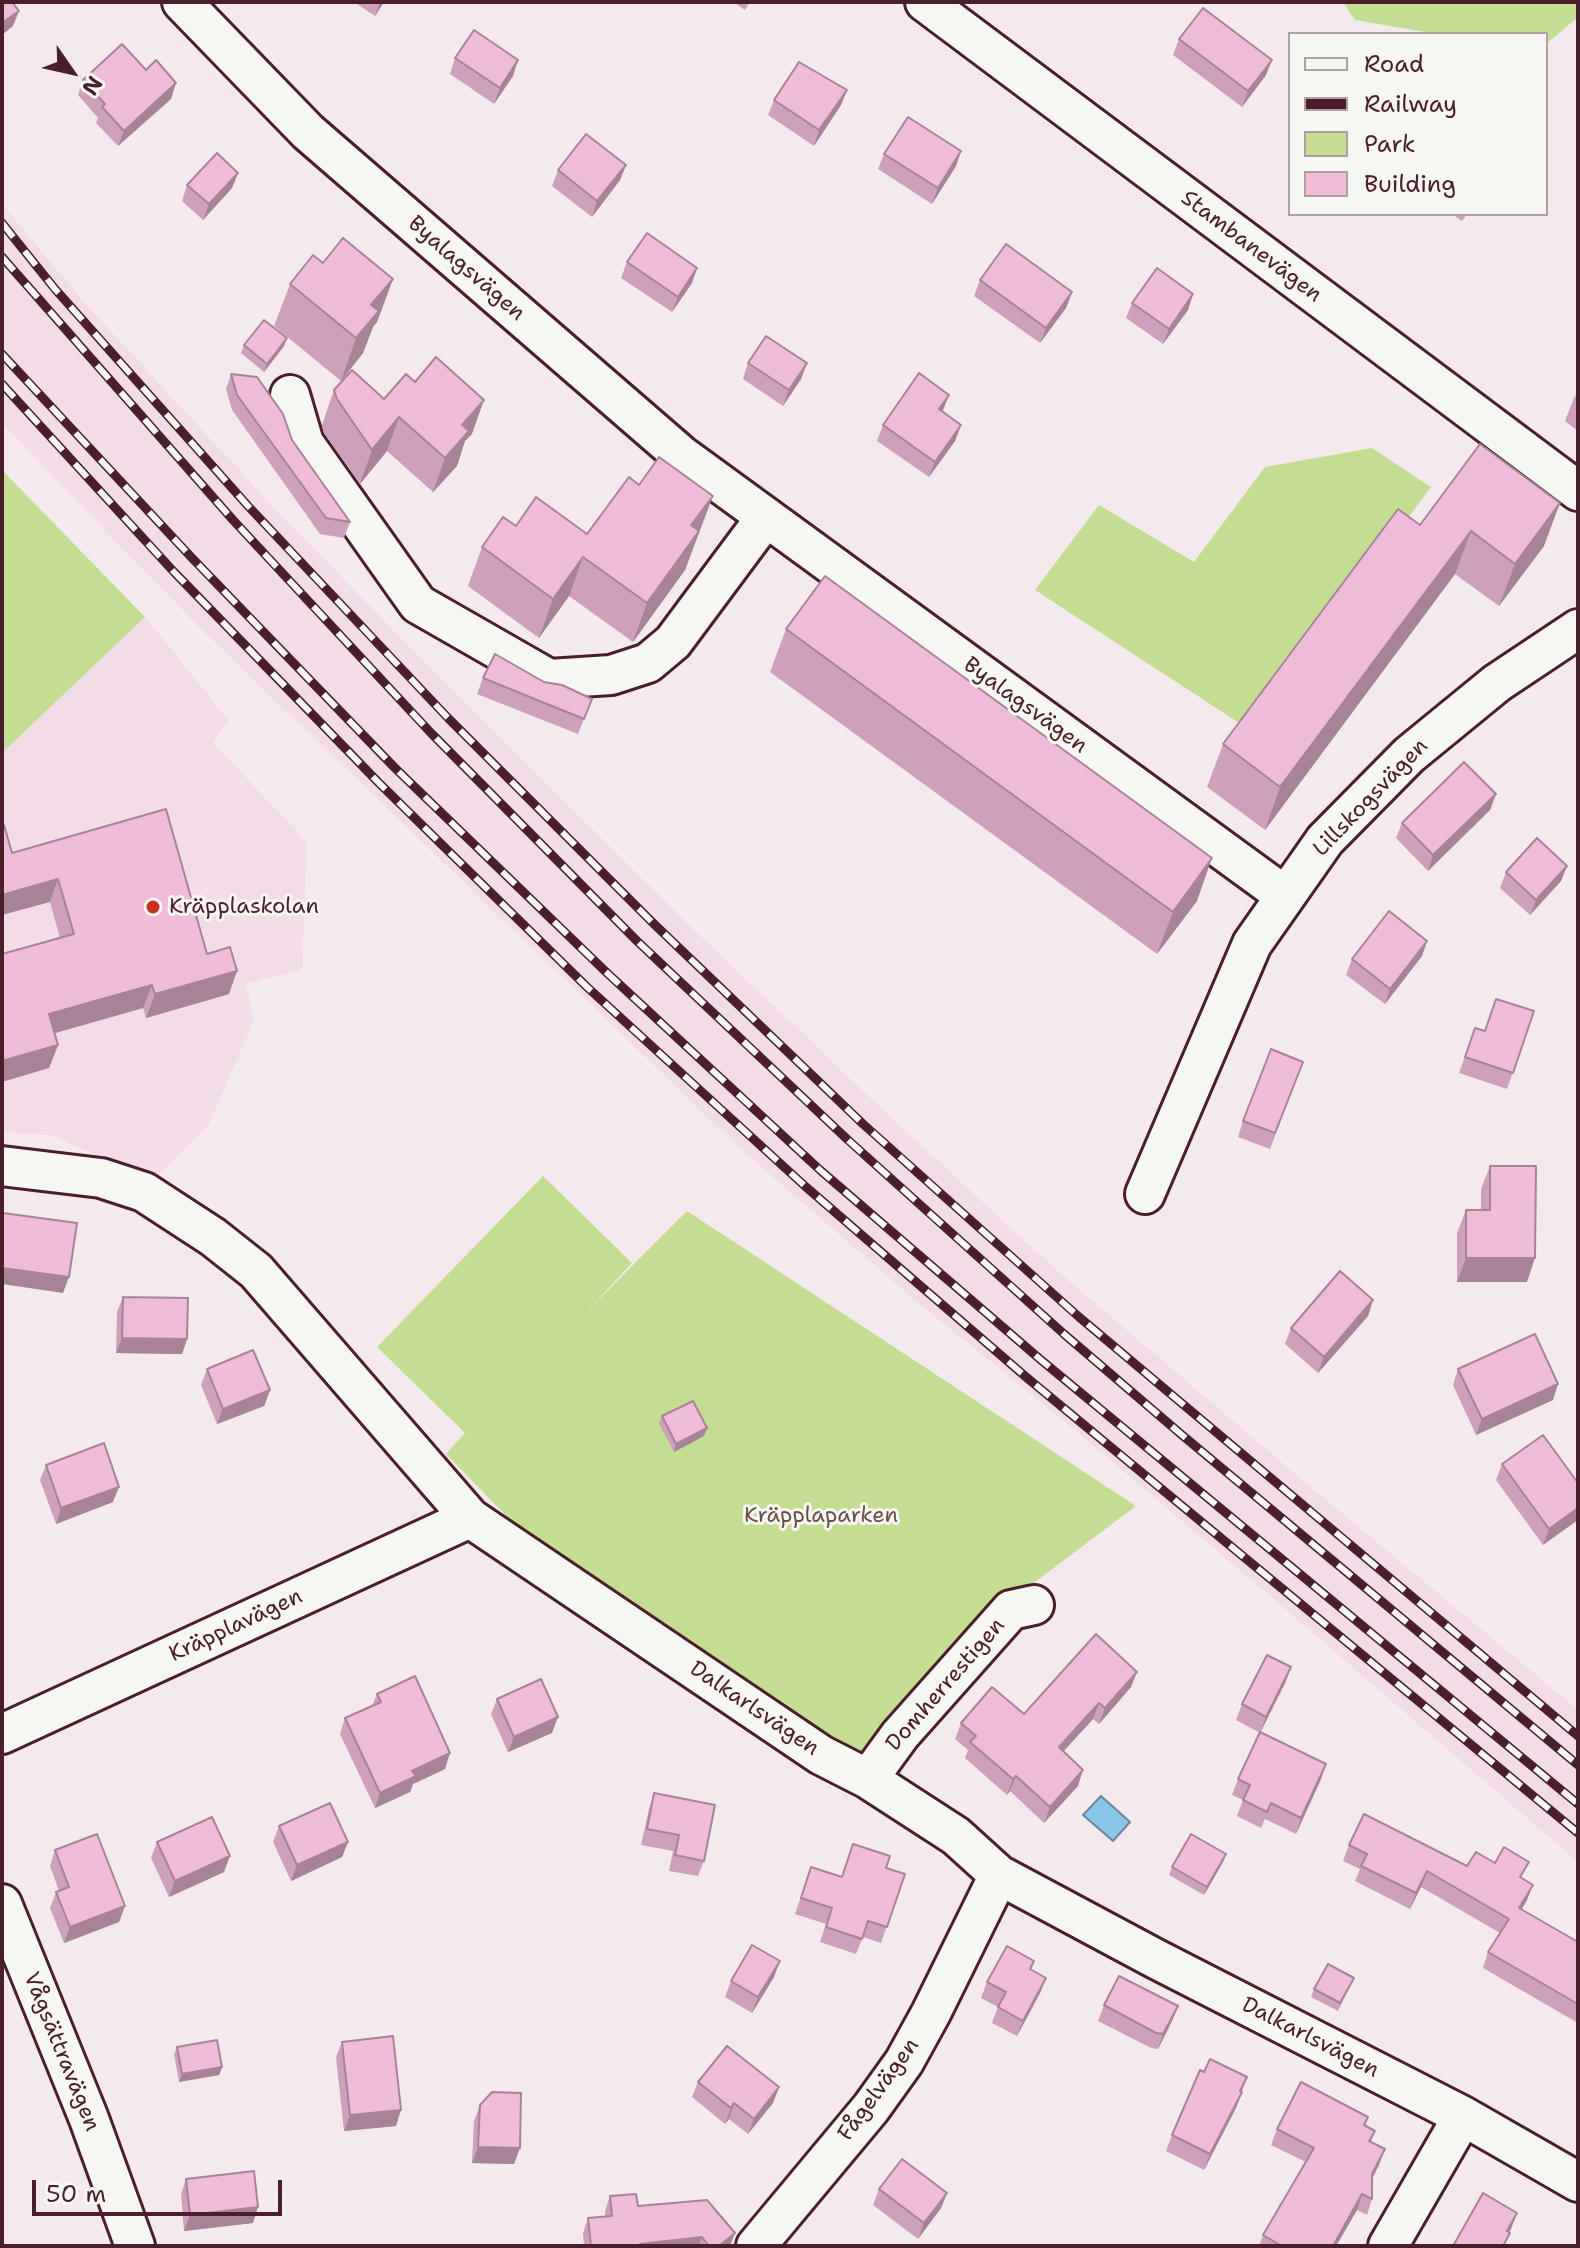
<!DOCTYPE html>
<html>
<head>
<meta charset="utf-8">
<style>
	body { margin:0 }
	#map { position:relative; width:1580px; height:2248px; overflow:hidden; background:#f4eaed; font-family:"Shantell Sans",sans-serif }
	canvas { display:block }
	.frame { position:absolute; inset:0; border:4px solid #4a1f2b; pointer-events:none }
	.legend { position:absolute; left:1288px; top:32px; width:260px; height:184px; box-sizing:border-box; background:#f6f6f2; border:2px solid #b1a0a2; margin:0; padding:10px 14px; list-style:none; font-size:24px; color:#4a1f2b }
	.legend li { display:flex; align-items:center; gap:16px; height:40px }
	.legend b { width:40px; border:2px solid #b1a0a2 }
	.north { position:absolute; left:32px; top:32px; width:80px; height:80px; -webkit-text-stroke:6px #f6f6f2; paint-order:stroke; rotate:124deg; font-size:22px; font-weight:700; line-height:32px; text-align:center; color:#4a1f2b }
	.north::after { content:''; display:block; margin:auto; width:28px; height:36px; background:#4a1f2b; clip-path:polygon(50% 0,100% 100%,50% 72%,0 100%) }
	.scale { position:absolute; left:32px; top:2180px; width:250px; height:36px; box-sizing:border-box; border:4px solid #4a1f2b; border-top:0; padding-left:10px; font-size:24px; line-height:28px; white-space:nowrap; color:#4a1f2b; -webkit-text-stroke:6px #f6f6f2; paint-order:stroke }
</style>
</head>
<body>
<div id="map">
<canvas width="1580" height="2248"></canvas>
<div class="frame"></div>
<ul class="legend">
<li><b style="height:10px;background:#f6f6f2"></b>Road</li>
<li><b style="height:10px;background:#4a1f2b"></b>Railway</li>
<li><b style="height:22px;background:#c5dd93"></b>Park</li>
<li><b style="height:22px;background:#eebbd9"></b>Building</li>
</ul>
<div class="north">N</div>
<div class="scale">50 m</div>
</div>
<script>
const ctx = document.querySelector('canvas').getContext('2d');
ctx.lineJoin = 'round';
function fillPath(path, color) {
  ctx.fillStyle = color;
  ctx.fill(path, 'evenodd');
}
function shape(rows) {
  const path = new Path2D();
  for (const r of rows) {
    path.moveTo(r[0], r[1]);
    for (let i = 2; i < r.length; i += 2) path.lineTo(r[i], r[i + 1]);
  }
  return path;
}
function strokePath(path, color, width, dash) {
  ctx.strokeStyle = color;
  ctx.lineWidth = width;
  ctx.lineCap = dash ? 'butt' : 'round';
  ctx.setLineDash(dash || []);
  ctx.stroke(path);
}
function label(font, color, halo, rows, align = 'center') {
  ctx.font = font + ' "Shantell Sans",sans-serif';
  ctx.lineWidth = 6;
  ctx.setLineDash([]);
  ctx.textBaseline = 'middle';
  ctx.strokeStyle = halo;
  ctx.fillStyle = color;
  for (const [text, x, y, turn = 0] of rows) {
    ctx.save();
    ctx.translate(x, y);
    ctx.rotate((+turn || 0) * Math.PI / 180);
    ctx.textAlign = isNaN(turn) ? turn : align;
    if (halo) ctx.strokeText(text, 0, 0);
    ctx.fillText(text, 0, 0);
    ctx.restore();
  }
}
fillPath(shape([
	[2,204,85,303,264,497,435,673,689,925,880,1107,1054,1268,1307,1484,1578,1710,1578,1862,1284,1608,1076,1431,923,1307,744,1152,201,629,2,424],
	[145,617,229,721,213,742,307,843,302,970,246,983,254,1021,208,1126,153,1181,51,1135,2,1132,2,753]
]), '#f2dce7');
fillPath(shape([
	[1343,2,1578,2,1578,17,1546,44,1546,34,1437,34,1355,20],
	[1372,448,1431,487,1250,730,1035,590,1099,505,1194,562,1265,467],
	[2,470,145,617,2,753],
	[543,1176,632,1263,588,1310,687,1211,1136,1506,1027,1588,858,1763,526,1536,446,1454,465,1433,377,1347]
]), '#c5dd93');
const water = shape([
	[1101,1796,1130,1822,1113,1841,1083,1815,1101,1796]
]);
fillPath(water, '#88c7e8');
strokePath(water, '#6f849c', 2);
const minor = shape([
	[182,2,308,132,681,455,1284,895],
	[925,2,1578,491],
	[290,395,304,443,418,604,549,679,611,675,648,663,673,642,766,517],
	[2,1166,101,1178,144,1192,213,1237,256,1271,470,1518,821,1755,868,1779,956,1836,999,1875,1156,1959,1463,2116,1578,2182],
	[1145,1194,1252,944,1325,840,1409,755,1497,683,1578,629],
	[2,1734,470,1518],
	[868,1779,900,1735,1011,1610,1034,1605],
	[2,1904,89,2119,135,2246],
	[756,2246,871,2108,904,2062,931,2013,999,1875],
	[1388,2246,1463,2116]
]);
strokePath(minor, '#4a1f2b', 44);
strokePath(minor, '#f6f6f2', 38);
const rail = shape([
	[2,223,55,289,248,506,448,718,653,923,863,1124,1079,1317,1578,1736],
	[2,257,233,520,431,733,637,941,848,1140,1064,1334,1182,1435,1578,1765],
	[2,354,192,558,394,767,605,971,820,1170,1041,1360,1578,1804],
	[2,384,174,572,379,783,587,987,806,1187,1026,1377,1578,1833]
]);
strokePath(rail, '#4a1f2b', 9);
strokePath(rail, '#f6f6f2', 6, [18]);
fillPath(shape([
	[354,2,384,2,375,16],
	[733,2,750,2,745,10],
	[1179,39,1266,75,1242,107,1173,55],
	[455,58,513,76,494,104,450,74],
	[83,80,171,99,118,146,96,123,98,118,78,95],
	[847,90,841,105,814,146,768,115,774,100],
	[884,154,956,166,932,204,878,169],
	[626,165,620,180,592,217,552,186,558,170],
	[238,173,232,188,203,220,182,201,187,185],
	[1452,214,1467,214,1462,221],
	[627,262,692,283,672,312,621,278],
	[323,263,393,279,377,322,373,327,363,353,341,381,274,326,290,284],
	[980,280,1072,292,1066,308,1040,343,974,296],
	[1193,294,1188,310,1163,344,1126,318,1132,303],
	[244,345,284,346,264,372,241,353],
	[748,363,807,363,801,379,783,406,743,379],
	[231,374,292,440,350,522,344,538,320,534,232,410,226,389],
	[334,390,384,399,472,434,465,441,457,466,433,492,387,451,360,484,324,433,322,425],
	[1578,392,1578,431,1565,421,1574,398],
	[949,395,942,412,961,425,955,441,929,477,877,441,883,425],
	[1480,444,1544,546,1499,606,1455,574,1265,830,1207,787,1223,744,1420,525],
	[516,526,587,534,698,536,696,539,685,570,633,642,569,596,539,638,468,586,482,547],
	[786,629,1197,901,1157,954,770,672],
	[483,678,544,682,592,699,578,734,477,694],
	[1496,794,1490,810,1428,871,1396,838,1402,823],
	[12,853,207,954,229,994,146,1018,143,1008,55,1033,58,1045,49,1068,60,938,50,902],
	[1567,866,1561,881,1530,915,1500,888,1506,872],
	[1427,941,1422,956,1385,1004,1346,975,1352,959],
	[1534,1011,1507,1089,1459,1073,1475,1028,1485,1031],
	[1303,1062,1270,1149,1238,1137,1243,1121],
	[1490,1166,1527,1282,1457,1282,1457,1233,1466,1210,1481,1210,1481,1189],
	[123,1297,187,1339,182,1354,116,1353,117,1312],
	[1373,1300,1368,1316,1318,1373,1285,1344,1291,1328],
	[207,1369,270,1390,264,1406,217,1424,201,1385],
	[1458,1369,1553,1400,1476,1435,1453,1385],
	[662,1416,704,1436,674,1452,659,1424],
	[1502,1464,1578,1483,1543,1545,1496,1480],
	[46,1465,113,1502,56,1524,40,1480],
	[1291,1667,1285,1683,1260,1733,1236,1720,1242,1704],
	[1131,1687,1099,1724,1093,1719,1063,1751,1078,1786,1044,1823,1010,1791,1007,1795,965,1758,968,1750,955,1739,961,1723,1024,1714],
	[377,1694,445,1769,413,1784,410,1792,375,1808,340,1734,345,1718,372,1706],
	[497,1699,552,1733,508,1752,491,1714],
	[1238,1779,1321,1779,1296,1834,1265,1819,1261,1828,1237,1816,1243,1800,1232,1795],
	[654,1793,704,1861,698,1876,669,1871,673,1851,641,1845,649,1809],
	[279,1826,348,1842,342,1857,291,1881,273,1842],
	[157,1842,224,1872,169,1897,151,1858],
	[1349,1845,1467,1866,1523,1879,1527,1900,1522,1909,1578,1942,1578,2023,1483,1968,1488,1952,1500,1933,1421,1887,1410,1909,1355,1881,1360,1869,1343,1861],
	[55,1850,125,1906,119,1922,64,1943,50,1908,56,1892,59,1891,50,1866],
	[1226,1854,1223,1862,1204,1895,1169,1875,1172,1867],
	[811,1867,842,1877,886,1868,905,1874,881,1943,863,1937,856,1954,820,1942,826,1924,795,1914],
	[1031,1970,1046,1978,1040,1993,1017,2036,992,2023,998,2007,981,1998,987,1982],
	[774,1977,752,2013,725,1997,731,1981],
	[1354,1978,1338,2011,1311,1997,1314,1989],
	[1104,2005,1178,2006,1172,2021,1158,2049,1151,2048,1098,2021],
	[342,2042,396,2126,344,2131,336,2057],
	[177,2047,222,2067,219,2075,179,2082,174,2054],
	[1204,2072,1247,2077,1236,2108,1204,2170,1166,2151,1172,2135],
	[698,2082,779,2087,773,2103,748,2134,729,2119,725,2124,692,2097],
	[480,2105,514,2164,472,2163,474,2121],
	[1368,2117,1365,2126,1375,2131,1371,2142,1379,2165,1372,2179,1372,2199,1367,2215,1357,2210,1336,2246,1259,2246,1263,2235,1306,2162,1271,2145,1277,2129],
	[186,2179,253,2223,184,2231,181,2194],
	[879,2189,947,2193,941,2208,918,2239,873,2205],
	[610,2196,638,2206,730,2246,584,2246,583,2233,588,2218,605,2217,605,2211]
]), '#cda1bb');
fillPath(shape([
	[380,2,384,2,375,16],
	[19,11,13,26,2,35,2,23],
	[518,60,513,76,494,104,500,88],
	[1272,60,1266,75,1242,107,1248,91],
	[176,83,171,99,118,146,124,131],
	[847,90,841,105,814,146,819,130],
	[961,151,956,166,932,204,938,188],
	[626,165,620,180,592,217,597,201],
	[238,173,232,188,203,220,209,204],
	[697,268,692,283,672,312,678,297],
	[393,279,377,322,373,327,363,353,341,381,356,338,371,305],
	[1072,292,1066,308,1040,343,1046,328],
	[1193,294,1188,310,1163,344,1169,329],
	[287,338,284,346,264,372,267,364],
	[807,363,801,379,783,406,789,390],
	[949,395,943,410,933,425,939,409],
	[484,400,472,434,465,441,457,466,433,492,445,458,462,425],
	[399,417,387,451,360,484,372,450],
	[961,425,955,441,929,477,935,462],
	[713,496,685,570,633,642,647,603,691,525],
	[1560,503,1544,546,1499,606,1515,564],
	[1471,531,1455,574,1265,830,1280,787],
	[583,557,569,596,539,638,553,599],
	[1496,794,1490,810,1428,871,1433,855],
	[1212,858,1197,901,1157,954,1173,912],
	[1567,866,1561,881,1530,915,1536,900],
	[58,879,50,902,2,915,2,895],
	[1427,941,1422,956,1385,1004,1390,989],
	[237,971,229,994,146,1018,155,994],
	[152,985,143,1008,41,1037,49,1014],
	[58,1045,49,1068,2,1082,2,1061],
	[1466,1258,1535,1258,1527,1282,1457,1282],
	[2,1268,69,1277,63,1293,2,1284],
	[1373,1300,1368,1316,1318,1373,1324,1357],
	[122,1338,187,1339,182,1354,116,1353],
	[1558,1384,1553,1400,1476,1435,1482,1419],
	[270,1390,264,1406,217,1424,223,1409],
	[707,1428,704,1436,674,1452,676,1444],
	[119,1487,113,1502,56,1524,61,1508],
	[1578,1508,1578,1520,1543,1545,1549,1529],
	[1291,1667,1285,1683,1260,1733,1266,1717],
	[1137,1672,1131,1687,1099,1724,1105,1708],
	[1099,1703,1093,1719,1053,1763,1059,1747],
	[558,1717,552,1733,508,1752,514,1737],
	[450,1753,445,1769,413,1784,410,1792,375,1808,380,1793,412,1771],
	[1326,1764,1321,1779,1296,1834,1301,1818],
	[1083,1770,1078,1786,1044,1823,1050,1807],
	[1016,1776,1010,1791,1007,1795,1013,1779],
	[348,1842,342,1857,291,1881,297,1865],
	[1226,1854,1223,1862,1204,1895,1207,1887],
	[230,1856,224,1872,169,1897,175,1881],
	[1427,1871,1421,1887,1410,1909,1416,1893],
	[1533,1885,1527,1900,1513,1924,1519,1908],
	[125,1906,119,1922,64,1943,70,1927],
	[780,1961,774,1977,752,2013,758,1997],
	[1046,1978,1040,1993,1017,2036,1023,2021],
	[1178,2006,1172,2021,1158,2049,1163,2034],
	[222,2067,219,2075,179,2082,182,2074],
	[779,2087,773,2103,748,2134,754,2119],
	[1242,2092,1236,2108,1204,2170,1210,2154],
	[734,2103,729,2119,725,2124,731,2108],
	[401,2110,396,2126,344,2131,350,2115],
	[478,2147,520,2148,514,2164,472,2163],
	[1385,2149,1379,2165,1366,2190,1372,2174],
	[947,2193,941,2208,918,2239,924,2223],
	[1362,2194,1357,2210,1336,2246,1333,2246],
	[258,2207,253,2223,184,2231,190,2215],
	[1517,2213,1511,2229,1502,2246,1507,2231],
	[735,2233,730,2246,719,2246],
	[702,2237,699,2246,639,2246,640,2244]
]), '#a78398');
const building = shape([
	[2,2,12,2,19,11,2,23,2,2],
	[1203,8,1272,60,1248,91,1179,39,1203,8],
	[474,30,518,60,500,88,455,58,474,30],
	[122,44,146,70,156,60,176,83,124,131,102,107,105,104,83,80,122,44],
	[799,62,847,90,819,130,774,100,799,62],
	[908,117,961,151,938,188,884,154,908,117],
	[586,134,626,165,597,201,558,170,586,134],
	[217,153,238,173,209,204,187,185,217,153],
	[647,233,697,268,678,297,627,262,647,233],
	[343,238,393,279,371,305,379,311,356,338,290,284,313,255,323,263,343,238],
	[1006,244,1072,292,1046,328,980,280,1006,244],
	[1157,268,1193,294,1169,329,1132,303,1157,268],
	[264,320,287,338,267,364,244,345,264,320],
	[766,336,807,363,789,390,748,363,766,336],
	[436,357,484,400,462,425,469,431,445,458,399,417,372,450,337,399,334,390,352,370,384,399,406,374,415,382,436,357],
	[919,373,949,395,939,409,961,425,935,462,883,425,919,373],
	[231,374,257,377,283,414,292,440,350,522,326,518,237,395,231,374],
	[1480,444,1560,503,1515,564,1471,531,1280,787,1223,744,1398,509,1420,525,1480,444],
	[659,457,713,496,691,525,699,531,647,603,583,557,553,599,482,547,503,517,516,526,536,497,587,534,629,477,639,485,659,457],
	[825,576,1212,858,1173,912,786,629,825,576],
	[495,654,544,682,562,685,592,699,584,719,483,678,495,654],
	[1464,762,1496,794,1433,855,1402,823,1464,762],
	[166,809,207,954,230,947,237,971,155,994,152,985,49,1014,58,1045,2,1061,2,954,74,934,58,879,2,895,2,826,4,825,12,853,166,809],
	[1537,838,1567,866,1536,900,1506,872,1537,838],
	[1389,911,1427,941,1390,989,1352,959,1389,911],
	[1496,999,1534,1011,1513,1073,1465,1057,1475,1028,1485,1031,1496,999],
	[1271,1049,1303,1062,1275,1133,1243,1121,1271,1049],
	[1490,1166,1536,1166,1535,1258,1466,1258,1466,1210,1490,1210,1490,1166],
	[3,1213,77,1223,69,1277,2,1268,2,1223,3,1213],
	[1340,1271,1373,1300,1324,1357,1291,1328,1340,1271],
	[123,1297,188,1298,187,1339,122,1338,123,1297],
	[1535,1334,1558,1384,1482,1419,1458,1369,1535,1334],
	[253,1350,270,1390,223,1409,207,1369,253,1350],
	[693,1401,707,1428,676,1444,662,1416,693,1401],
	[1543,1435,1578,1483,1578,1508,1549,1529,1502,1464,1543,1435],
	[104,1443,119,1487,61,1508,46,1465,104,1443],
	[1096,1634,1137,1672,1105,1708,1099,1703,1059,1747,1083,1770,1050,1807,1016,1776,1013,1779,970,1742,976,1736,961,1723,992,1687,1024,1714,1096,1634],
	[1267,1655,1291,1667,1266,1717,1242,1704,1267,1655],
	[415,1676,450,1753,412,1771,416,1776,380,1793,345,1718,381,1702,377,1694,415,1676],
	[541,1679,558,1717,514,1737,497,1699,541,1679],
	[1260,1732,1326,1764,1301,1818,1271,1803,1267,1812,1243,1800,1250,1785,1238,1779,1260,1732],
	[654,1793,715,1805,704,1861,675,1855,679,1835,647,1829,654,1793],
	[330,1803,348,1842,297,1865,279,1826,330,1803],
	[1364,1814,1467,1866,1476,1852,1495,1863,1504,1847,1529,1862,1520,1877,1533,1885,1519,1908,1578,1942,1578,2004,1488,1952,1509,1919,1427,1871,1416,1893,1361,1866,1367,1854,1349,1845,1364,1814],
	[212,1817,230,1856,175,1881,157,1842,212,1817],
	[97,1834,125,1906,70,1927,56,1892,69,1887,55,1850,97,1834],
	[1191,1834,1226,1854,1207,1887,1172,1867,1191,1834],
	[853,1844,890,1856,886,1868,905,1874,887,1927,868,1921,862,1939,826,1927,832,1908,801,1898,811,1867,842,1877,853,1844],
	[752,1945,780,1961,758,1997,731,1981,752,1945],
	[1007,1946,1034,1961,1030,1969,1046,1978,1023,2021,998,2007,1006,1992,987,1982,1007,1946],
	[1328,1964,1354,1978,1340,2003,1314,1989,1328,1964],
	[1119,1976,1178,2006,1163,2034,1156,2033,1104,2005,1119,1976],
	[393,2036,401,2110,350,2115,342,2042,393,2036],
	[217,2040,222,2067,182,2074,177,2047,217,2040],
	[727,2046,779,2087,754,2119,734,2103,731,2108,698,2082,727,2046],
	[1210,2059,1247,2077,1240,2091,1242,2092,1210,2154,1172,2135,1200,2070,1204,2072,1210,2059],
	[1301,2082,1368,2117,1364,2125,1375,2131,1369,2141,1385,2149,1372,2174,1372,2199,1362,2194,1333,2246,1282,2246,1263,2235,1314,2148,1277,2129,1301,2082],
	[492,2092,521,2093,520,2148,478,2147,480,2105,492,2092],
	[902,2159,947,2193,924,2223,879,2189,902,2159],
	[254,2171,258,2207,190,2215,186,2179,254,2171],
	[1483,2193,1517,2213,1507,2231,1510,2233,1503,2246,1453,2246,1483,2193],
	[636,2194,638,2206,707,2200,735,2233,719,2246,709,2246,702,2237,640,2244,640,2246,591,2246,588,2218,612,2216,610,2196,636,2194]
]);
fillPath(building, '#eebbd9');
strokePath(building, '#a78398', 2);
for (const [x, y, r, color] of [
	[153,907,8,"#c8321e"]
]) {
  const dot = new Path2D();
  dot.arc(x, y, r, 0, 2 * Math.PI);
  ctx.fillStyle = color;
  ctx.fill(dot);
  strokePath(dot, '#f6f6f2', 3);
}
label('22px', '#4a1f2b', '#f6f6f2', [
	["Stambanevägen",1251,247,37],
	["Byalagsvägen",466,269,41],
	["Byalagsvägen",1025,706,36],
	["Lillskogsvägen",1371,798,-46],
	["Kräpplavägen",236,1626,-25],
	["Domherrestigen",946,1685,-49],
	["Dalkarlsvägen",754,1709,34],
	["Dalkarlsvägen",1310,2038,27],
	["Vågsättravägen",61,2052,68],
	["Fågelvägen",879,2090,-54]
]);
label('22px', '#4a1f2b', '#f6f6f2', [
	["Kräpplaskolan",169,907]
], 'left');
label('22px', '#694e45', '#f6f6f2', [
	["Kräpplaparken",821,1516]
]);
</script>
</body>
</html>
